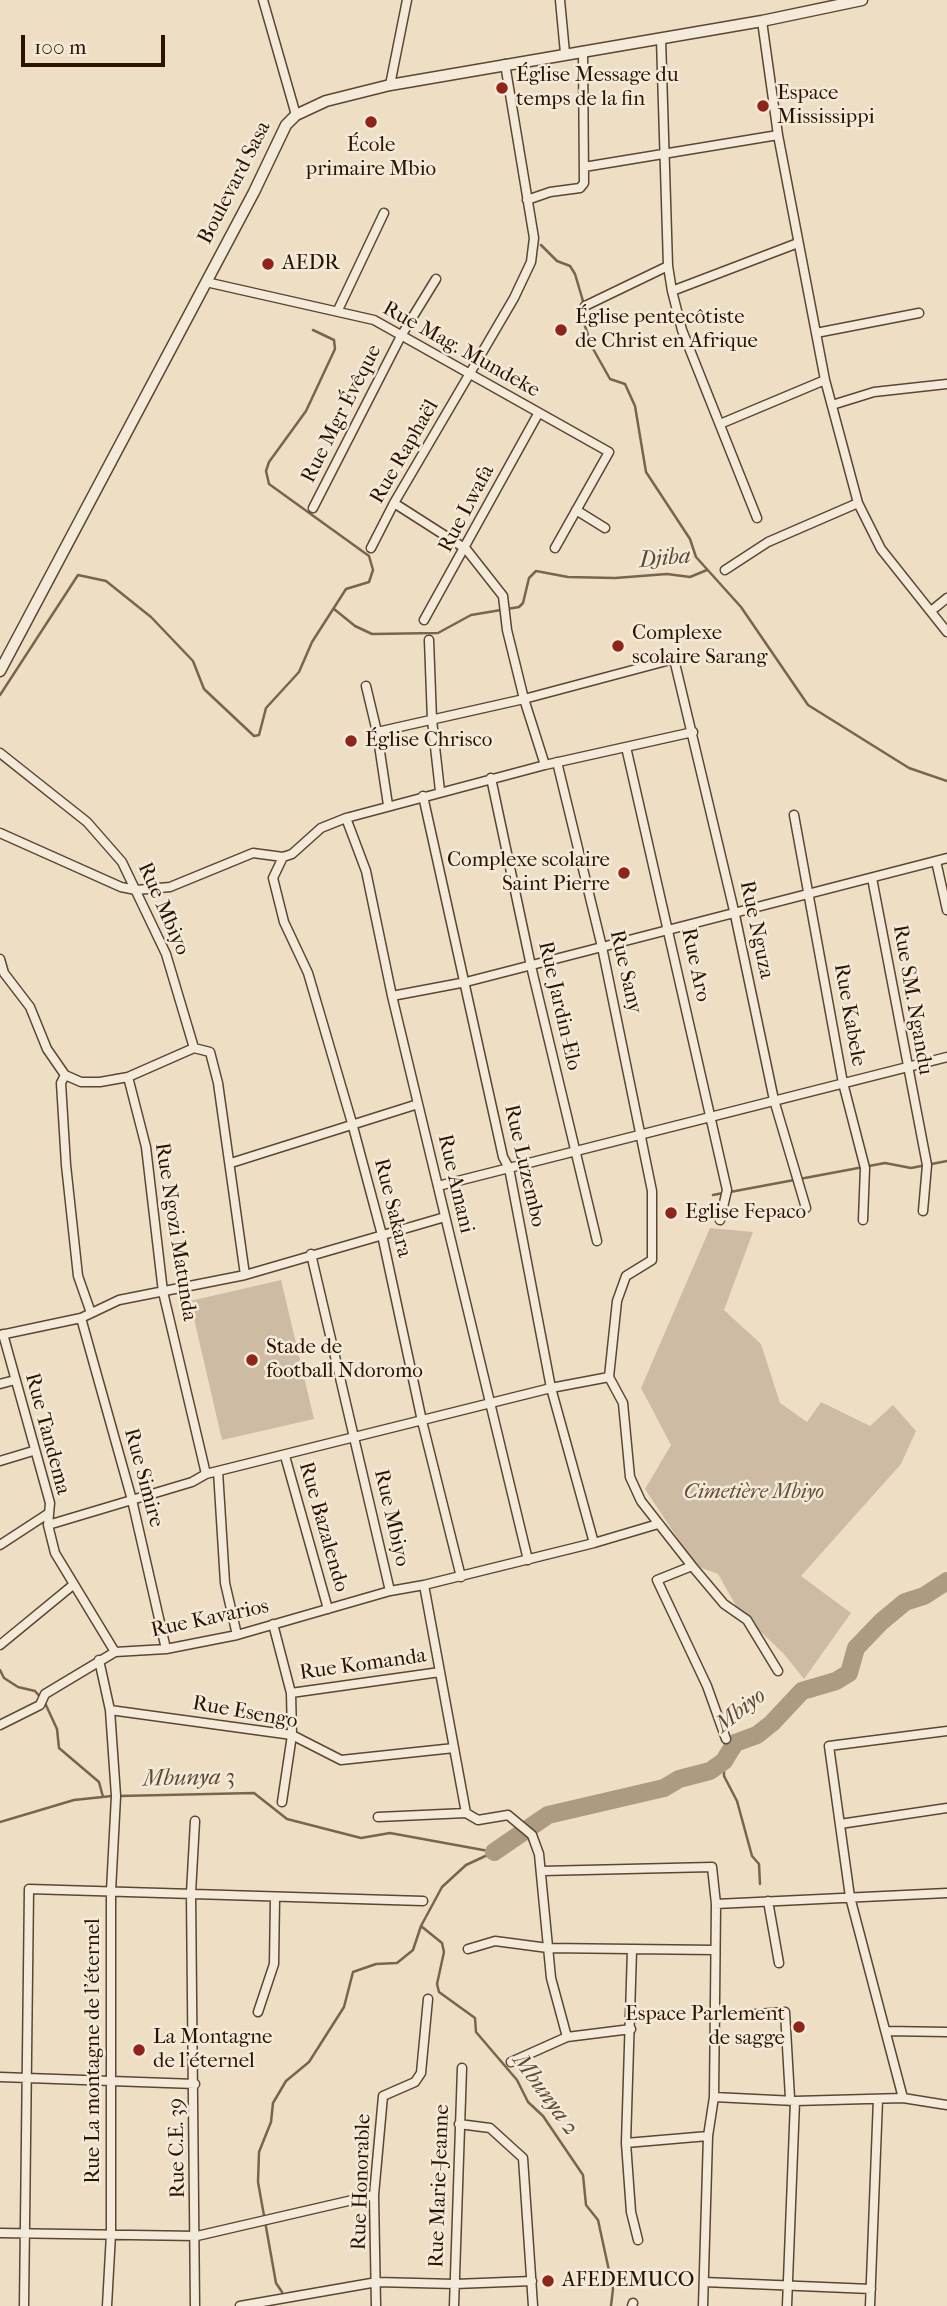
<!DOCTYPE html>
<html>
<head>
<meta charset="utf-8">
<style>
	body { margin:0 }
	#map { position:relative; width:947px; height:2306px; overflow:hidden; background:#eedfc4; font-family:"IM FELL French Canon",serif }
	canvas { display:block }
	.scale { position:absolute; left:21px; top:35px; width:144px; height:32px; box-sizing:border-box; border:4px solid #2c1300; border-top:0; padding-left:9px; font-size:21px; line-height:24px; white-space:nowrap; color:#2c1300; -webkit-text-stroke:5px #f4ead9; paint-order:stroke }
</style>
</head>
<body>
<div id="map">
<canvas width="947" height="2306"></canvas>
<div class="scale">100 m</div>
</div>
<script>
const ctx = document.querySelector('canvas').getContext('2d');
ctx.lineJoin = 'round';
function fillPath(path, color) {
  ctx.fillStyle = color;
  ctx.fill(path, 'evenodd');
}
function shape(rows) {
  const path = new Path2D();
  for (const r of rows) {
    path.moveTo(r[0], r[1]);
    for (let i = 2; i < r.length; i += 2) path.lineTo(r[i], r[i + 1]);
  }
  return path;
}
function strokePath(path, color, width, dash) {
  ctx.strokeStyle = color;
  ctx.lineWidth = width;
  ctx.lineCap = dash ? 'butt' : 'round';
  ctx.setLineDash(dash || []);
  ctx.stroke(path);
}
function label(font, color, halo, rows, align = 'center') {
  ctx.font = font + ' "IM FELL French Canon",serif';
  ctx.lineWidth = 5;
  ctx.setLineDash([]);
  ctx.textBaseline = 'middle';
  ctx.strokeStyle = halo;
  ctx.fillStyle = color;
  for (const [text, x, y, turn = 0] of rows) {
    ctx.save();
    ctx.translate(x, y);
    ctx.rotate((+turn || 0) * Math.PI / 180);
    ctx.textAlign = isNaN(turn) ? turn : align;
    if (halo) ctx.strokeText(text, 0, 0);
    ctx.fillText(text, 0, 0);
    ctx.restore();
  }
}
fillPath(shape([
	[710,1228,753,1232,724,1310,761,1344,780,1403,807,1422,821,1402,870,1426,893,1405,916,1431,901,1464,801,1576,851,1613,804,1679,784,1654,739,1611,718,1574,696,1566,645,1489,671,1445,641,1388],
	[281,1280,314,1419,222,1440,190,1301]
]), '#cdbca3');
strokePath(shape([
	[541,245,557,261,570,266,575,274,583,301,580,311,592,347,610,379,625,384,635,406,646,472,690,539,696,557,741,607,808,705,909,768,947,781],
	[334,609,355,626,372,634,438,633,471,615,519,607,523,603,529,578,536,571,568,577,615,578,667,574,690,577,707,570],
	[0,695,78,575,106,581,151,617,193,661,204,689,254,736,259,735,266,708,299,672,312,642,346,589,369,582,373,570,369,556,269,484,266,471,269,462,306,411,335,349,334,340,313,330],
	[730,1192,885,1163,911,1168,947,1161],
	[713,1195,723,1193],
	[0,1670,4,1678,18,1687,35,1691,41,1698],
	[45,1703,57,1729,59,1748,99,1782,103,1797],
	[724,1761,724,1776,737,1801,752,1856,759,1864,760,1884],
	[119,1796,254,1793,287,1819,361,1838,390,1833,494,1852],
	[0,1822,74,1800,112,1796],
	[494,1852,466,1865,442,1887,421,1926,442,1943,444,1952,437,1984,439,1992,475,2018,476,2032,517,2080,528,2102,543,2116,583,2175,586,2205,598,2220,613,2289,611,2306],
	[282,2292,276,2283,258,2182,259,2152,271,2122,273,2103,286,2081,309,2062,344,2007,353,1972,376,1964,397,1963,413,1950,421,1926]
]), '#79644d', 2.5);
strokePath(shape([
	[494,1852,548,1815,664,1788,679,1779,710,1771,724,1761,735,1743,757,1735,772,1723,802,1691,836,1681,849,1673,856,1648,881,1622,905,1602,924,1596,947,1581]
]), '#ac9a81', 18);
const minor = shape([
	[263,0,296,115],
	[560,0,565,53],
	[762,21,778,135,825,380,858,503,881,549,947,632],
	[661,39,668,266,672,291,682,330,757,518],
	[390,85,407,0],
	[584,167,778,135],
	[527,200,550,192,580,188,584,183,583,51],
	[206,282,374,320,609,452,555,548],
	[672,291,798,243],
	[585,306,668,266],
	[338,310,384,213],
	[816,333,919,313],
	[832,405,874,392,947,384],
	[720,424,825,380],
	[394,503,466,549,503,596,507,630,524,699,545,765],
	[313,508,401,336,436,279],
	[576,510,605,528],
	[371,548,394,503,514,298,531,262,534,238,505,64],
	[725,570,768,542,858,503],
	[931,611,947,598],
	[424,620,538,414],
	[429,640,432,720,440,791],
	[366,686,377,732,388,805],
	[377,732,524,699,674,659,735,915,774,1100,806,1208],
	[626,747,727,1190,720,1220],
	[0,753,87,822,122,862,166,954,194,1048,210,1052,218,1083,245,1275],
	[557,762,602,947,652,1191,652,1260,626,1276,617,1301,609,1377,623,1403,630,1477,641,1501,692,1566,724,1604,747,1620,778,1671],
	[491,778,531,966,597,1241],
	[423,796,503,1157,509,1168,551,1388,594,1543],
	[794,815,843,1083,865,1168,863,1220],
	[346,818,366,871,392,996,528,1560],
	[0,833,121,887,136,890,170,887,253,853,283,857,292,854,321,828,346,818,545,765,693,732],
	[283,857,273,878,284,922,308,973,352,1123,382,1235,422,1421,461,1577],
	[936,861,947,910],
	[872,878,927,1165,923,1211],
	[0,959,4,973,30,1007,47,1049,65,1075,81,1082,100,1082,128,1077,194,1048],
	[392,996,466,982,947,858],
	[65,1075,61,1083,66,1165,78,1276,91,1313],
	[128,1077,146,1147,163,1292,206,1474],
	[231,1163,418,1104],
	[438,1186,947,1057],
	[311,1254,390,1591,424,1585,466,1813,478,1820,508,1815,532,1835,539,1854,551,1978,567,2037],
	[81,1318,132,1500,166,1649],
	[3,1334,50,1503,48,1525,55,1553,115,1652],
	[0,1335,81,1318,119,1300,245,1275,445,1217],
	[0,1384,15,1380],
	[285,1456,328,1609],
	[0,1461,33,1451],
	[218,1471,225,1583,237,1635],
	[48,1525,192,1482,206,1474,551,1388,609,1377],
	[0,1545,49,1513],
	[692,1566,657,1580,707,1686,726,1739],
	[424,1585,594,1543,658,1524],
	[273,1624,291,1693,292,1735,282,1802],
	[0,1645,73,1585],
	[99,1660,110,1710,116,1796,111,1891,111,2234,107,2306],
	[291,1693,440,1672],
	[110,1710,292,1735,341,1760,454,1748],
	[0,1725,40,1705,45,1694,115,1652,166,1649,237,1635,390,1591],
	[378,1817,466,1813],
	[195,1821,191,1893,195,2306],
	[840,1824,947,1808],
	[542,1871,712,1867,716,1904,714,2097,708,2136,703,2306],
	[768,1901,779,1963],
	[716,1904,947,1893],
	[468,1949,495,1941,548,1948,715,1950],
	[632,1950,626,2143,631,2212,638,2240],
	[258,2012,274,1964,275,1898],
	[715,2017,785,2012,790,2098],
	[886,2031,947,2032],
	[511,2062,567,2037,631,2029],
	[0,2077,195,2084],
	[714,2097,795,2101,903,2098,947,2105],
	[903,2098,850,1897,829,1746,947,1731],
	[459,2124,490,2128,523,2158,533,2306],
	[626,2143,708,2136],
	[0,2233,197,2236,374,2195],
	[704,2282,871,2289],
	[24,2306,29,1889,423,1901],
	[240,2306,377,2282,455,2284,532,2281],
	[376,2306,374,2195,383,2096,415,2082,421,2073,428,1999],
	[454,2306,462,2068],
	[632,2306,633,2303],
	[787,2306,795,2101],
	[870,2306,878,2099]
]);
const tertiary = shape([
	[0,671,254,192,286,125,296,115,326,101,390,85,762,21,862,0]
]);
strokePath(minor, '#5c4631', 11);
strokePath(tertiary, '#5c4631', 13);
strokePath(minor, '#f4ead9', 8);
strokePath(tertiary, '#f4ead9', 10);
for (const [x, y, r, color] of [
	[502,88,7,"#8f2418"],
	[763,106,7,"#8f2418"],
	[371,122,7,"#8f2418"],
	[268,264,7,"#8f2418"],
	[561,330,7,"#8f2418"],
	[618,646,7,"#8f2418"],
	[351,741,7,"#8f2418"],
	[624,873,7,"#8f2418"],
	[671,1213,7,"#8f2418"],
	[252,1360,7,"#8f2418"],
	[799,2027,7,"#8f2418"],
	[139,2050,7,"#8f2418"],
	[548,2281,7,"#8f2418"]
]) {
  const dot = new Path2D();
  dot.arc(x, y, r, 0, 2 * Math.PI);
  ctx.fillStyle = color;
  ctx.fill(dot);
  strokePath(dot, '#f4ead9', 2.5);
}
label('21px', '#2c1300', '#f4ead9', [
	["Église Message du",516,76],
	["temps de la fin",516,100],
	["Espace",777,94],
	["Mississippi",777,118],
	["École",371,146,"center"],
	["primaire Mbio",371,170,"center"],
	["AEDR",282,264],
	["Église pentecôtiste",575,318],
	["de Christ en Afrique",575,342],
	["Complexe",632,634],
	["scolaire Sarang",632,658],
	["Église Chrisco",365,741],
	["Complexe scolaire",610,861,"right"],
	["Saint Pierre",610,885,"right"],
	["Eglise Fepaco",685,1213],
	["Stade de",266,1348],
	["football Ndoromo",266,1372],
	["Espace Parlement",785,2015,"right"],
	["de sagge",785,2039,"right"],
	["La Montagne",153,2038],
	["de l'éternel",153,2062],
	["AFEDEMUCO",562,2281]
], 'left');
label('21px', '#2c1300', '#f4ead9', [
	["Boulevard Sasa",235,183,-63],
	["Rue Mag. Mundeke",461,350,29],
	["Rue Mgr Évêque",342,414,-63],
	["Rue Raphaël",405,452,-60],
	["Rue Lwafa",467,509,-62],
	["Rue Mbiyo",163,909,66],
	["Rue Nguza",756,930,78],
	["Rue Aro",695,965,78],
	["Rue Sany",625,972,77],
	["Rue SM. Ngandu",912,1000,80],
	["Rue Jardin-Elo",559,1006,77],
	["Rue Kabele",849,1015,80],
	["Rue Luzembo",524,1166,77],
	["Rue Amani",455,1184,77],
	["Rue Sakara",392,1208,76],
	["Rue Ngozi Matunda",175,1232,81],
	["Rue Tandema",47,1434,75],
	["Rue Simire",143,1478,75],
	["Rue Mbiyo",391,1518,77],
	["Rue Bazalendo",323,1527,74],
	["Rue Kavarios",210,1619,-12],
	["Rue Komanda",363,1665,-8],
	["Rue Esengo",245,1713,10],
	["Rue La montagne de l'éternel",94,2051,-90],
	["Rue C.E. 39",178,2148,-91],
	["Rue Honorable",362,2182,-88],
	["Rue Marie-Jeanne",440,2186,-88]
]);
label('italic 21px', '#644e39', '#f4ead9', [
	["Cimetière Mbiyo",754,1493]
]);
label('italic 23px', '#5f4934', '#f4ead9', [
	["Djiba",665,559,-5],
	["Mbiyo",741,1711,-38],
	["Mbunya 3",189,1779,-1],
	["Mbunya 2",545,2095,54]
]);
</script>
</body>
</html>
